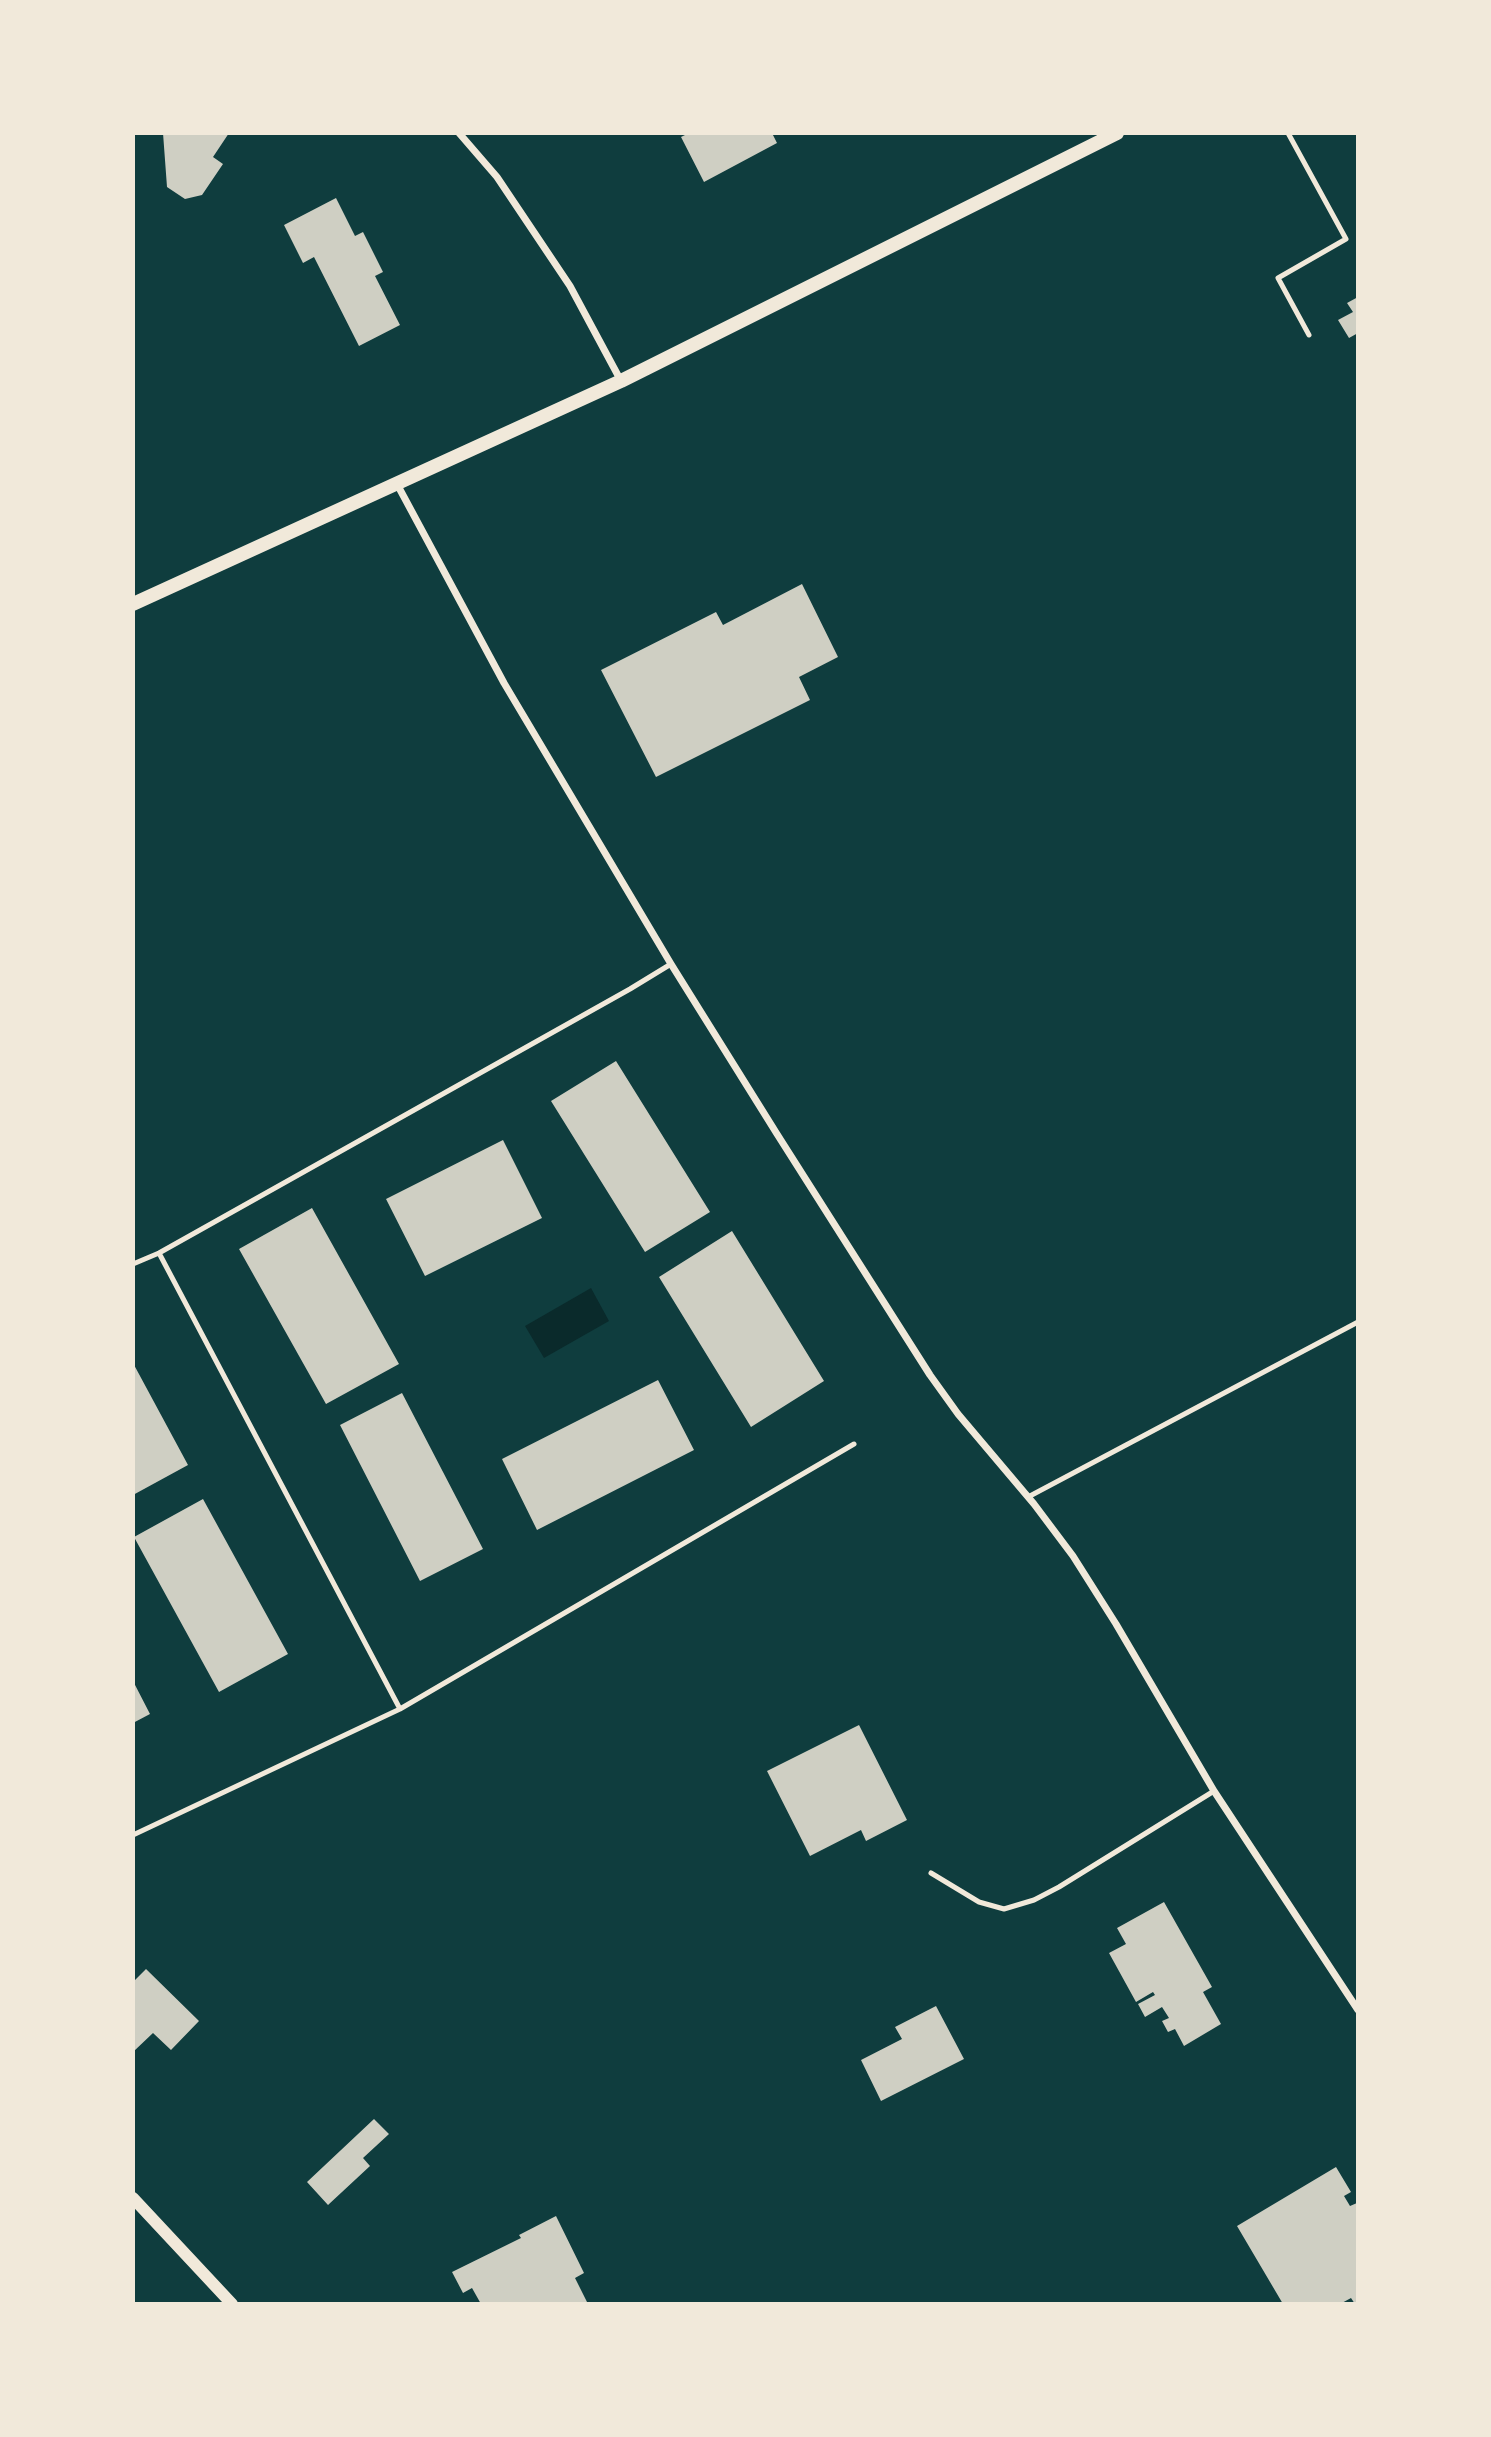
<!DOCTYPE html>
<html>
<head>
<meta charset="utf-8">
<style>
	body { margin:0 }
	#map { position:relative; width:1491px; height:2437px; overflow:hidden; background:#0f3d3e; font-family:"Noto Sans",sans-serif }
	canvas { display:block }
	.frame { position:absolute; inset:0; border:135px solid #f1e9da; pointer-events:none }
</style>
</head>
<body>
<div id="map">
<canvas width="1491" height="2437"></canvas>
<div class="frame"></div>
</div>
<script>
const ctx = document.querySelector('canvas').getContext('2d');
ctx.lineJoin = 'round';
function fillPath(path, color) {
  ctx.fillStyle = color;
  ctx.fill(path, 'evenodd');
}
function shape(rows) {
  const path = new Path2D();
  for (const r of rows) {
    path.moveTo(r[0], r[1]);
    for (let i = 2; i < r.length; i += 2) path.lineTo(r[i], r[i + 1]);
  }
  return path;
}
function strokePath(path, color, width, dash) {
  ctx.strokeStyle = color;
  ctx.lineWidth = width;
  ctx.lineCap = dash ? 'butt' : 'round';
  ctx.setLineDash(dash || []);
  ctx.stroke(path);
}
fillPath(shape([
	[591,1288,609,1321,544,1358,525,1326]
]), '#0a2a2b');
fillPath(shape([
	[163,133,229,133,213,157,223,164,202,195,185,199,167,187],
	[689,133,772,133,777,143,704,182,681,137],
	[336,198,355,236,363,232,383,272,375,276,400,325,359,346,314,257,303,263,284,225],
	[1358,297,1358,333,1349,338,1338,320,1353,312,1347,303],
	[802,584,838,657,799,677,810,700,656,777,601,670,716,612,723,625],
	[616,1061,710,1212,645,1252,551,1101],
	[503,1140,542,1218,425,1276,386,1199],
	[312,1208,399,1364,326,1404,239,1249],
	[732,1231,824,1381,751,1427,659,1277],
	[133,1363,188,1465,133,1495],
	[658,1380,694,1450,537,1530,502,1459],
	[402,1393,483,1549,420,1581,340,1425],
	[203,1499,288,1654,219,1692,134,1537],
	[133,1681,150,1714,133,1723],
	[859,1725,907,1820,866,1841,861,1830,810,1856,767,1771],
	[1164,1902,1212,1987,1203,1992,1221,2024,1184,2046,1175,2029,1168,2032,1162,2021,1169,2018,1162,2007,1145,2017,1138,2004,1155,1995,1153,1992,1136,2002,1109,1953,1126,1944,1117,1928],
	[146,1969,199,2021,171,2050,153,2033,133,2052,133,1982],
	[936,2006,964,2059,881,2101,861,2060,902,2039,895,2027],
	[374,2119,389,2134,363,2158,370,2166,328,2205,307,2182],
	[1336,2167,1351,2192,1344,2196,1350,2206,1357,2203,1358,2204,1358,2304,1355,2304,1351,2298,1340,2304,1283,2304,1237,2226],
	[556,2216,584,2273,575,2278,588,2304,481,2304,472,2288,463,2293,452,2272,521,2238,519,2235]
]), '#cfcfc3');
strokePath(shape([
	[1288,133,1346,239,1278,278,1309,335],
	[159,1253,400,1709,854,1444],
	[133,1264,159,1253,630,989,671,964],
	[1028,1497,1358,1322],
	[133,1835,400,1709],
	[931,1873,979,1902,1004,1909,1034,1900,1059,1887,1214,1791]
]), '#f1e9da', 5);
strokePath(shape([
	[459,133,497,177,570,286,621,381],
	[397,484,504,683,671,964,777,1134,930,1375,958,1414,1034,1504,1073,1556,1116,1624,1214,1791,1358,2010]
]), '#f1e9da', 7);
strokePath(shape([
	[133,2198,232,2304]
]), '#f1e9da', 12);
strokePath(shape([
	[133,604,621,381,1117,133]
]), '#f1e9da', 14);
</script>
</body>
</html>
